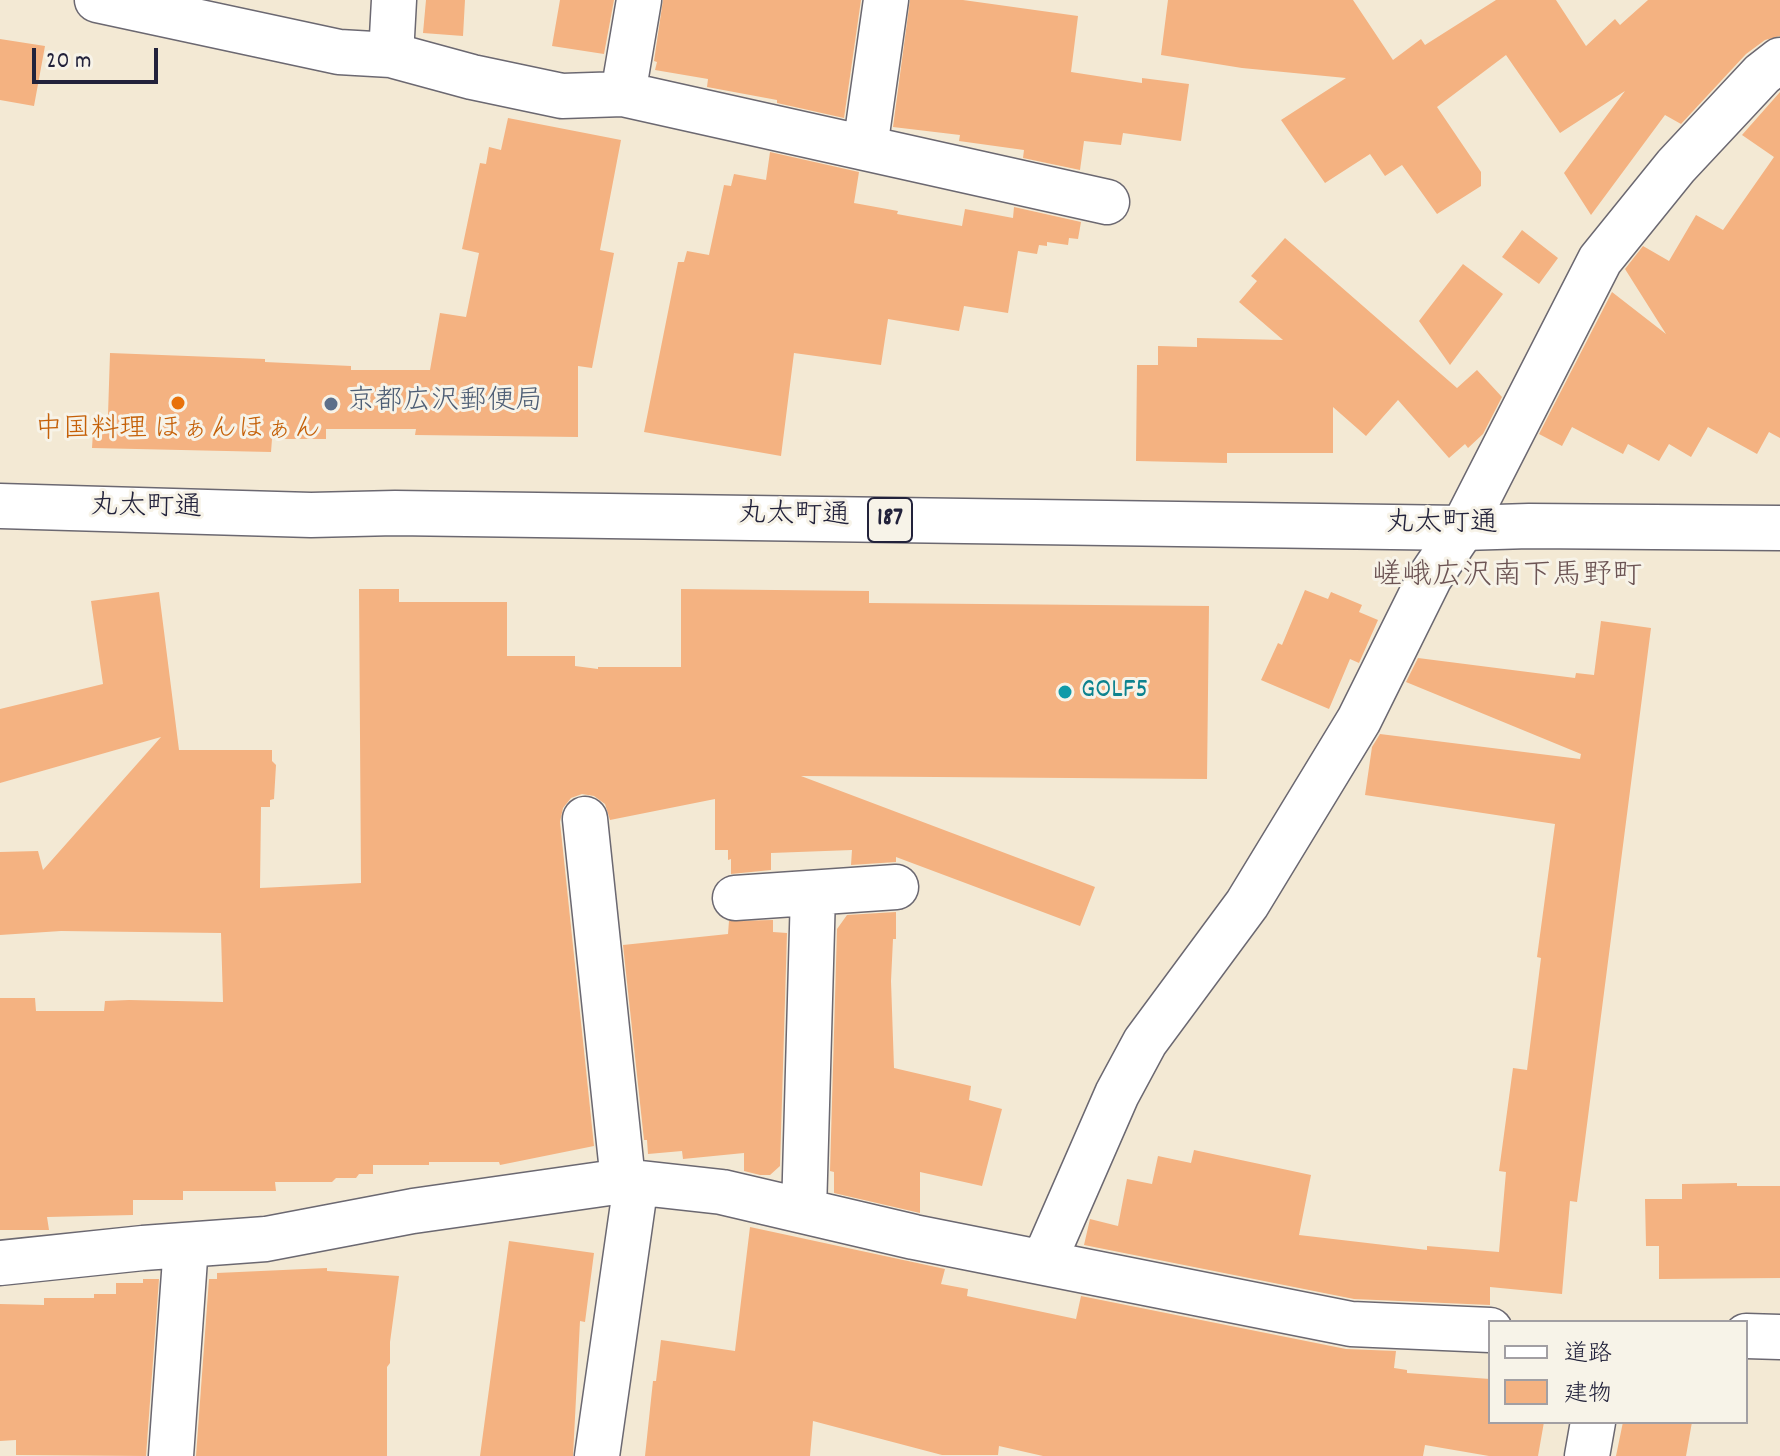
<!DOCTYPE html>
<html>
<head>
<meta charset="utf-8">
<style>
	body { margin:0 }
	#map { position:relative; width:1780px; height:1456px; overflow:hidden; background:#f3e9d4; font-family:Dekko,"Klee One",sans-serif }
	canvas { display:block }
	.legend { position:absolute; left:1488px; top:1320px; width:260px; height:104px; box-sizing:border-box; background:#f7f3e8; border:2px solid #a29fa3; margin:0; padding:10px 14px; list-style:none; font-size:24px; color:#22223b }
	.legend li { display:flex; align-items:center; gap:16px; height:40px }
	.legend b { width:40px; border:2px solid #a29fa3 }
	.scale { position:absolute; left:32px; top:48px; width:126px; height:36px; box-sizing:border-box; border:4px solid #22223b; border-top:0; padding-left:10px; font-size:24px; line-height:28px; white-space:nowrap; color:#22223b; -webkit-text-stroke:6px #f7f3e8; paint-order:stroke }
</style>
</head>
<body>
<div id="map">
<canvas width="1780" height="1456"></canvas>
<ul class="legend">
<li><b style="height:10px;background:#fff"></b>道路</li>
<li><b style="height:22px;background:#f4b281"></b>建物</li>
</ul>
<div class="scale">20 m</div>
</div>
<script>
const ctx = document.querySelector('canvas').getContext('2d');
ctx.lineJoin = 'round';
function fillPath(path, color) {
  ctx.fillStyle = color;
  ctx.fill(path, 'evenodd');
}
function shape(rows) {
  const path = new Path2D();
  for (const r of rows) {
    path.moveTo(r[0], r[1]);
    for (let i = 2; i < r.length; i += 2) path.lineTo(r[i], r[i + 1]);
  }
  return path;
}
function strokePath(path, color, width, dash) {
  ctx.strokeStyle = color;
  ctx.lineWidth = width;
  ctx.lineCap = dash ? 'butt' : 'round';
  ctx.setLineDash(dash || []);
  ctx.stroke(path);
}
function label(font, color, halo, rows, align = 'center') {
  ctx.font = font + ' Dekko,"Klee One",sans-serif';
  ctx.lineWidth = 6;
  ctx.setLineDash([]);
  ctx.textBaseline = 'middle';
  ctx.strokeStyle = halo;
  ctx.fillStyle = color;
  for (const [text, x, y, turn = 0] of rows) {
    ctx.save();
    ctx.translate(x, y);
    ctx.rotate((+turn || 0) * Math.PI / 180);
    ctx.textAlign = isNaN(turn) ? turn : align;
    if (halo) ctx.strokeText(text, 0, 0);
    ctx.fillText(text, 0, 0);
    ctx.restore();
  }
}
fillPath(shape([
	[426,0,465,0,463,36,423,33],
	[560,0,614,0,604,54,552,46],
	[663,0,861,0,844,118,777,103,777,100,707,87,708,79,655,70,657,62,654,61],
	[910,0,963,0,1078,16,1071,72,1142,83,1142,78,1189,84,1181,141,1123,133,1121,145,1084,141,1080,170,1023,158,1024,150,959,141,960,135,893,127],
	[1168,0,1353,0,1393,60,1421,39,1425,45,1496,0,1556,0,1586,46,1615,19,1620,25,1648,0,1780,0,1780,36,1765,40,1746,54,1681,124,1665,115,1591,215,1564,173,1625,91,1560,133,1506,55,1437,107,1481,172,1481,186,1437,214,1402,165,1385,176,1370,154,1325,183,1281,120,1346,78,1242,68,1161,55],
	[0,39,45,46,34,106,0,100],
	[1780,92,1780,438,1769,432,1757,454,1708,427,1691,457,1669,444,1659,461,1628,444,1623,454,1572,427,1562,446,1539,434,1612,292,1666,334,1625,269,1643,246,1669,261,1696,215,1723,230,1774,157,1742,135],
	[508,118,621,140,600,250,614,253,592,368,578,366,578,437,415,435,416,429,326,429,326,439,272,439,271,452,92,448,94,416,108,415,110,353,265,359,265,362,351,366,351,370,430,370,440,313,466,317,479,253,462,249,480,163,486,164,489,147,501,150],
	[770,152,859,172,854,203,898,211,897,214,962,226,965,209,1013,218,1014,207,1081,222,1078,239,1069,238,1068,245,1047,242,1047,246,1039,245,1037,254,1018,251,1008,313,964,306,959,331,888,319,881,365,794,353,781,456,644,432,678,262,684,262,687,251,709,255,724,185,731,186,734,174,766,180],
	[1522,230,1558,258,1539,284,1502,257],
	[1285,238,1457,388,1477,370,1502,397,1483,434,1468,448,1465,444,1449,458,1398,400,1366,436,1333,407,1333,453,1227,453,1227,463,1136,461,1137,365,1158,365,1158,346,1197,347,1197,338,1283,340,1239,302,1257,281,1251,276],
	[1463,264,1503,294,1450,365,1419,321],
	[359,589,399,589,399,602,507,602,507,656,575,656,575,666,598,669,598,667,681,667,681,589,869,591,869,603,1209,606,1207,779,801,776,1095,887,1080,926,896,857,896,862,851,865,852,850,771,853,771,870,731,874,731,859,728,860,728,850,715,850,715,799,610,820,605,804,594,796,582,794,571,798,563,808,560,822,594,1146,500,1165,499,1162,429,1162,429,1165,373,1165,373,1174,359,1174,356,1178,336,1178,332,1182,275,1182,276,1191,183,1191,183,1200,133,1200,133,1215,47,1217,49,1230,0,1230,0,998,35,998,36,1011,104,1011,105,1001,129,1000,223,1002,221,933,61,931,0,935,0,852,38,851,43,870,161,737,0,783,0,709,103,684,91,601,159,592,179,750,272,750,272,761,276,765,274,799,270,800,270,807,261,807,260,888,361,883],
	[1305,590,1328,599,1331,592,1362,605,1359,612,1378,620,1359,663,1350,659,1329,709,1261,680,1278,643,1282,645],
	[1601,621,1651,628,1577,1202,1570,1201,1562,1294,1490,1287,1490,1305,1354,1299,1084,1245,1090,1219,1118,1226,1127,1179,1152,1184,1158,1156,1191,1163,1194,1150,1311,1175,1299,1235,1427,1250,1427,1246,1499,1252,1506,1172,1499,1171,1513,1068,1527,1070,1541,958,1537,957,1555,824,1365,795,1372,747,1380,734,1580,759,1581,754,1406,682,1418,658,1575,678,1576,673,1594,675],
	[896,912,896,939,893,939,891,981,894,1068,971,1086,969,1100,1002,1109,982,1186,920,1172,920,1213,834,1193,834,1172,830,1171,837,929,847,915],
	[773,920,773,932,787,933,780,1166,770,1175,760,1175,744,1171,744,1153,683,1159,682,1151,648,1154,647,1140,644,1140,623,945,728,934,729,921],
	[1737,1183,1737,1186,1780,1186,1780,1278,1659,1279,1659,1246,1646,1246,1645,1199,1682,1199,1682,1184],
	[750,1227,945,1269,941,1284,968,1289,967,1296,1076,1319,1081,1296,1346,1349,1396,1351,1394,1368,1407,1370,1407,1373,1490,1379,1490,1422,1544,1422,1538,1456,1489,1456,1425,1445,1423,1456,1043,1456,999,1446,998,1455,942,1455,813,1421,810,1456,645,1456,653,1381,656,1381,661,1340,735,1351],
	[509,1241,594,1253,585,1322,580,1321,573,1456,480,1456],
	[327,1268,327,1271,399,1276,390,1342,390,1363,387,1367,387,1456,196,1456,209,1279,217,1279,217,1273],
	[143,1279,159,1279,146,1456,16,1455,16,1440,0,1441,0,1304,44,1305,44,1298,94,1298,94,1294,116,1294,116,1283,143,1283],
	[1623,1422,1692,1422,1686,1456,1616,1456]
]), '#f4b281');
const minor = shape([
	[97,0,339,52,391,55,472,77,562,96,623,94,639,0],
	[391,55,394,0],
	[623,94,1107,202],
	[865,148,886,0],
	[585,819,623,1181],
	[735,898,896,887],
	[804,1211,813,893],
	[1044,1261,1117,1094,1145,1042,1247,904,1359,720,1430,577,1463,528,1600,260,1676,166,1762,74,1780,60],
	[0,1263,143,1248,266,1239,413,1211,623,1181,722,1192,914,1237,1351,1324,1490,1330],
	[1746,1336,1780,1337],
	[171,1456,186,1245],
	[597,1456,636,1183],
	[1587,1456,1593,1422]
]);
const major = shape([
	[0,506,311,515,395,513,1463,528,1529,526,1780,528]
]);
strokePath(minor, '#6b6871', 47);
strokePath(major, '#6b6871', 47);
strokePath(minor, '#fff', 44);
strokePath(major, '#fff', 44);
for (const [x, y, r, color] of [
	[178,403,8,"#e8710a"],
	[331,404,8,"#5c6f8a"],
	[1065,692,8,"#0f9aa8"]
]) {
  const dot = new Path2D();
  dot.arc(x, y, r, 0, 2 * Math.PI);
  ctx.fillStyle = color;
  ctx.fill(dot);
  strokePath(dot, '#f7f3e8', 3);
}
for (const [x, y, w] of [
	[890,520,44]
]) {
  const box = new Path2D();
  box.roundRect(x - w / 2, y - 22, w, 44, 6);
  ctx.fillStyle = '#f7f3e8';
  ctx.fill(box);
  strokePath(box, '#22223b', 2);
}
label('bold 26px', '#22223b', null, [
	["187",890,520]
]);
label('28px', '#4e5e75', '#f7f3e8', [
	["京都広沢郵便局",347,404]
], 'left');
label('28px', '#c56008', '#f7f3e8', [
	["中国料理 ほぁんほぁん",178,432]
]);
label('28px', '#22223b', '#f7f3e8', [
	["丸太町通",146,510,1],
	["丸太町通",794,518,1],
	["丸太町通",1442,526]
]);
label('28px', '#0d838f', '#f7f3e8', [
	["GOLF5",1081,692]
], 'left');
label('30px', '#6c5454', '#f7f3e8', [
	["嵯峨広沢南下馬野町",1507,579]
]);
</script>
</body>
</html>
